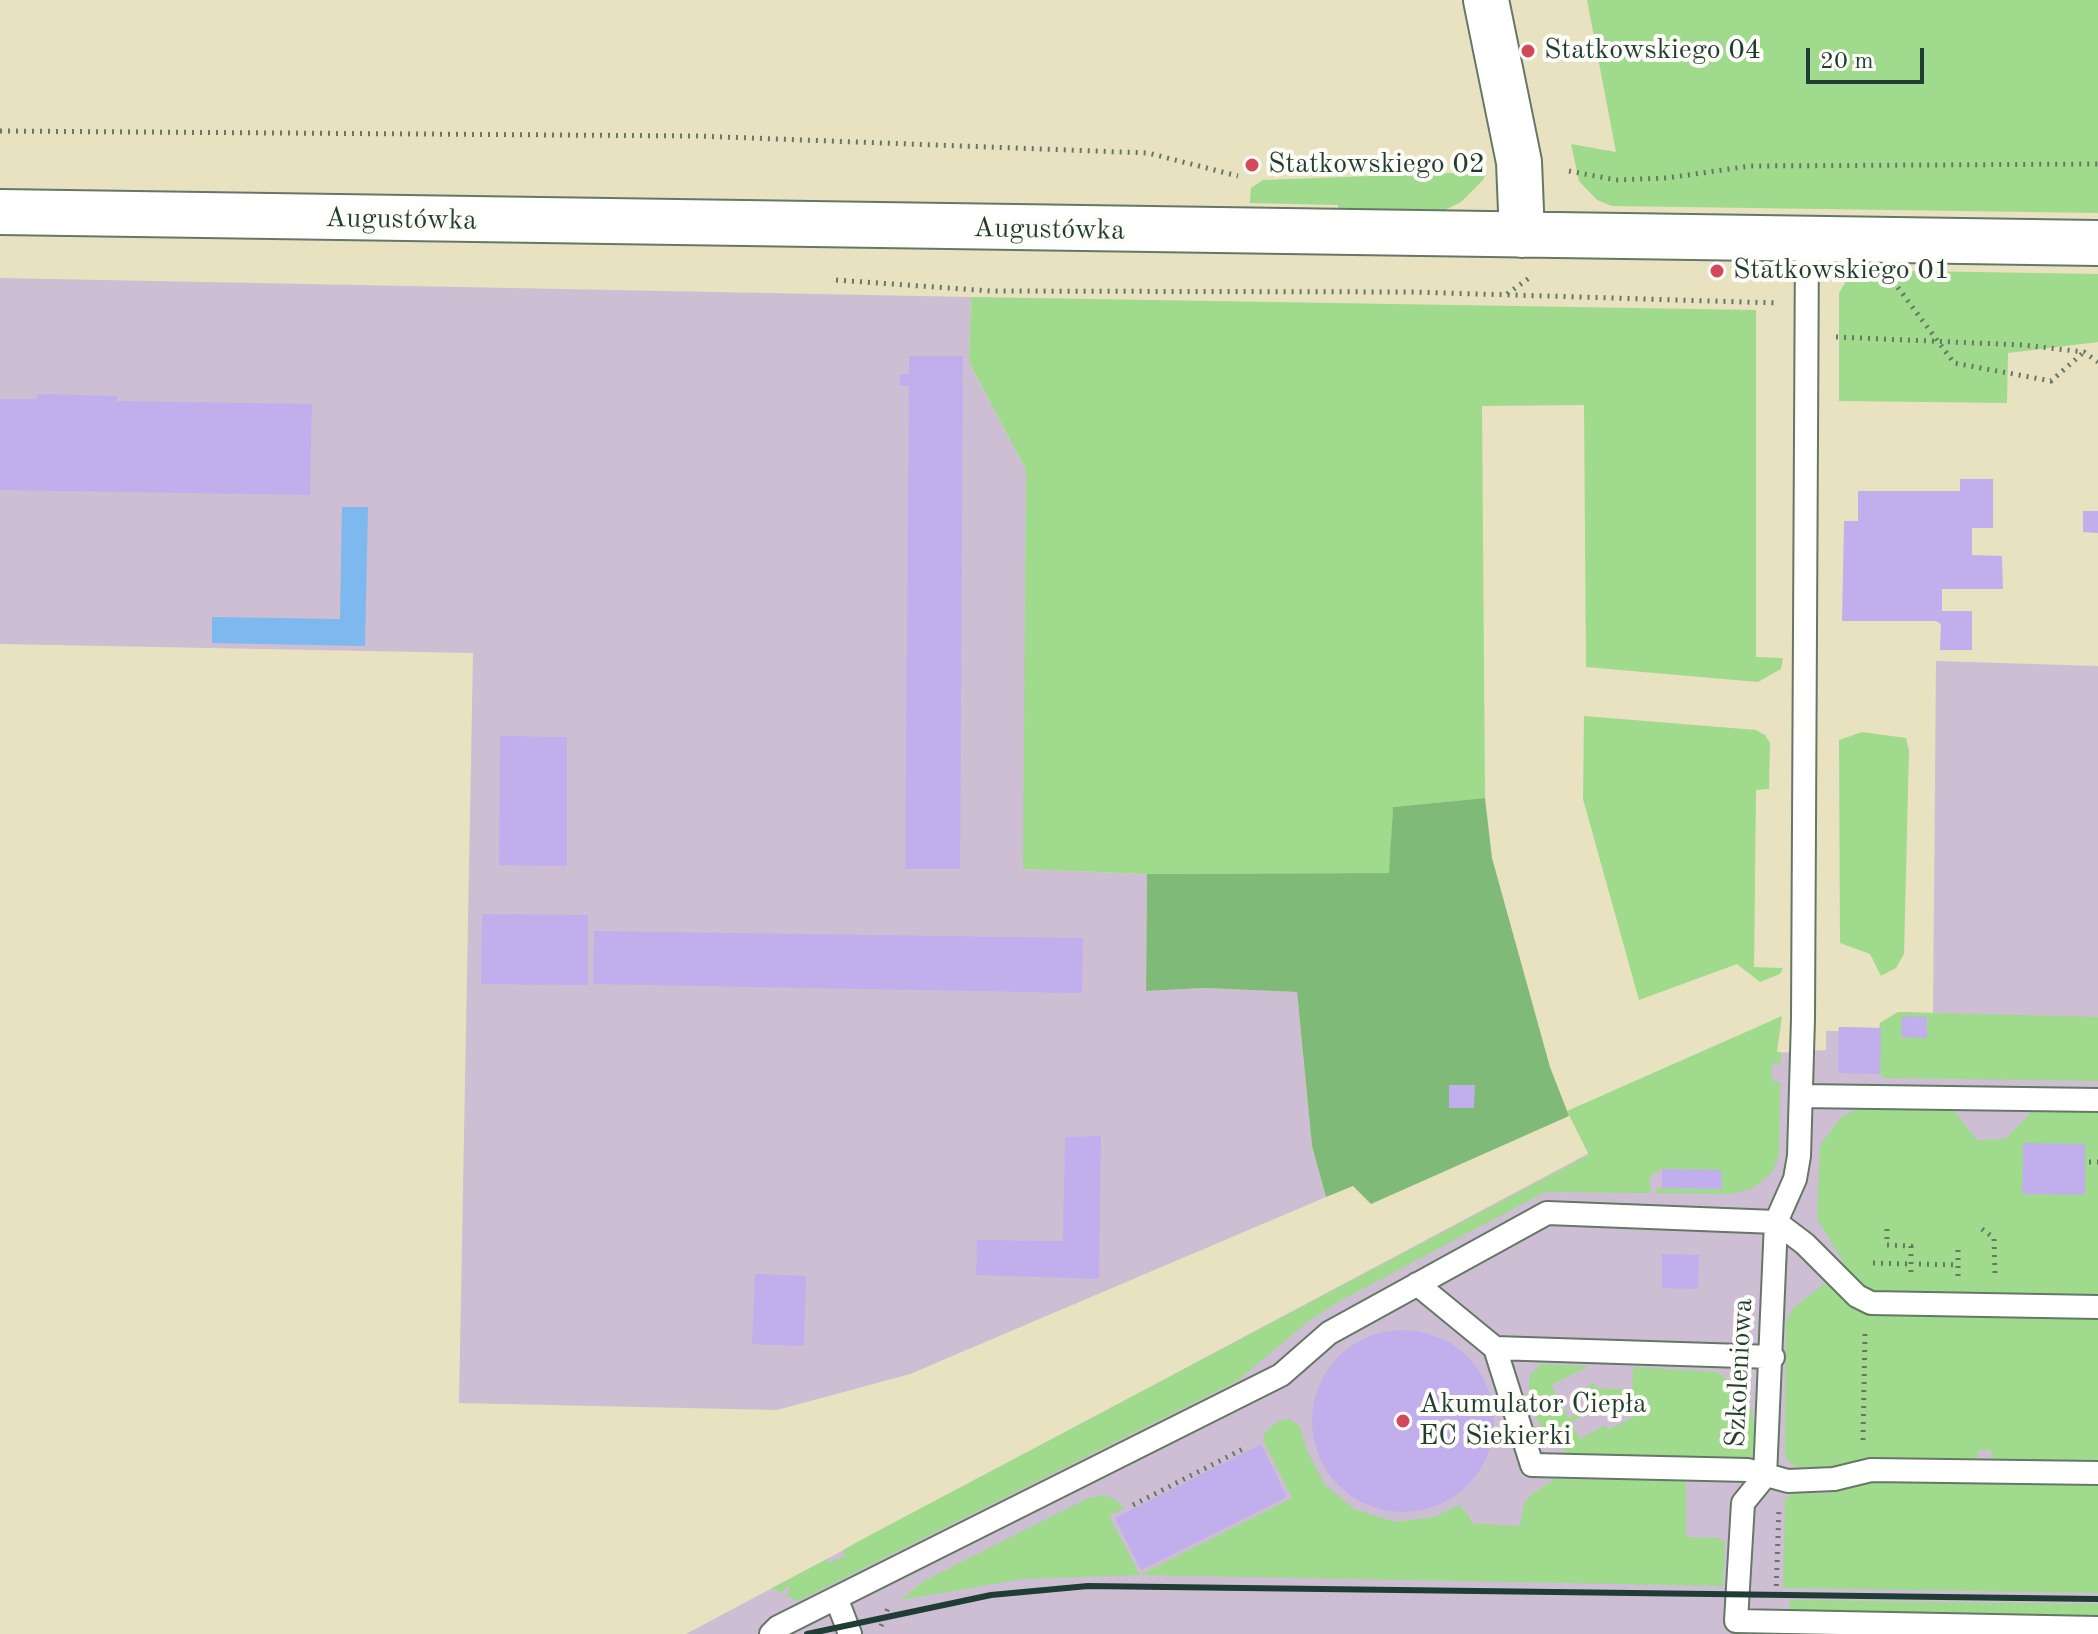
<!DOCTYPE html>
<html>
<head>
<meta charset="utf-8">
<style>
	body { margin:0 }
	#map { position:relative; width:2098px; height:1634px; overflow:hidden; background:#e8e2c1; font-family:"Old Standard TT",serif }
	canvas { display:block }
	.scale { position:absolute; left:1806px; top:48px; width:118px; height:36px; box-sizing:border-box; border:4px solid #1f3d34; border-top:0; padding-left:10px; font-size:24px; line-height:28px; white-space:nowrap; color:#1f3d34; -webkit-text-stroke:6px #fdfcf7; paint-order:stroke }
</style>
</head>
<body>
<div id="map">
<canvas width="2098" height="1634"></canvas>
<div class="scale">20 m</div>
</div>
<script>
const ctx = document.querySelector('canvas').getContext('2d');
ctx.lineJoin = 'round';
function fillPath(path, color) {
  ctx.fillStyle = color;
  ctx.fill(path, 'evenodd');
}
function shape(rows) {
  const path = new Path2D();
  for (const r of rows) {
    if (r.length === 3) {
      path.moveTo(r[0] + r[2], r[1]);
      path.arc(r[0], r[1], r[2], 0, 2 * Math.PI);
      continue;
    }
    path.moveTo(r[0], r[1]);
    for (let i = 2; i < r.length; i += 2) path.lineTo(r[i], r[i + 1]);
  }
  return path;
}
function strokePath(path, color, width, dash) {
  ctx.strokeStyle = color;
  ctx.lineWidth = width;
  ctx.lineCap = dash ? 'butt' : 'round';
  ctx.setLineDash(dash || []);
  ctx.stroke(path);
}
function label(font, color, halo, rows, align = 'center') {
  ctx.font = font + ' "Old Standard TT",serif';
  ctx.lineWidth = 8;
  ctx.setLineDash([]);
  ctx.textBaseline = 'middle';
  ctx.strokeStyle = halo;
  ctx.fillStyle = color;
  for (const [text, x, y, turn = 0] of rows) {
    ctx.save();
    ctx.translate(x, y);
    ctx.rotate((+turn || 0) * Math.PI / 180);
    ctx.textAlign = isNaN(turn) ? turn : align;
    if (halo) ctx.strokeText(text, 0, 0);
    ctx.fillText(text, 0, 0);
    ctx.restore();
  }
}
fillPath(shape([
	[0,278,971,297,969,362,1026,470,1024,869,1147,874,1146,991,1204,988,1297,992,1312,1146,1326,1197,910,1374,777,1410,459,1403,473,653,0,644],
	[1936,661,2098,666,2098,1634,686,1634,1777,1053,1826,1050,1826,1031,1838,1031,1839,1027,1879,1028,1880,1023,1898,1012,1933,1013]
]), '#cdbed3');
fillPath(shape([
	[1587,0,2098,0,2098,213,1612,206,1597,200,1579,181,1571,144,1616,152],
	[1477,172,1485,176,1483,180,1461,202,1445,210,1431,210,1430,215,1338,213,1338,205,1250,203,1251,188,1263,180],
	[1853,270,2098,274,2098,342,2008,353,2007,403,1839,401,1839,293],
	[971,297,1756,310,1756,657,1783,658,1781,669,1758,682,1586,667,1584,405,1482,406,1485,798,1393,807,1390,873,1147,874,1023,869,1026,470,969,362],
	[1584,716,1756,730,1765,735,1770,743,1769,789,1756,790,1754,967,1783,968,1780,974,1760,982,1737,964,1639,1000,1583,799],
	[1862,732,1906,738,1909,751,1904,954,1896,968,1881,976,1870,954,1840,943,1839,740],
	[1898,1012,2098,1017,2098,1081,1884,1078,1880,1074,1880,1023],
	[1782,1016,1777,1052,1781,1052,1781,1063,1772,1063,1772,1081,1780,1082,1779,1156,1772,1172,1753,1188,1731,1194,1656,1193,1657,1188,1722,1189,1721,1170,1662,1169,1649,1177,1651,1193,1545,1192,1338,1302,1305,1324,1237,1381,798,1601,787,1596,790,1587,787,1586,782,1593,772,1588,827,1559,829,1563,845,1556,843,1550,872,1534,1589,1155,1567,1111],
	[1863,1108,1952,1109,1977,1140,2005,1139,2034,1109,2098,1110,2098,1296,1878,1293,1864,1289,1839,1269,1844,1263,1817,1219,1820,1145,1842,1116],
	[1825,1283,1866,1311,2098,1315,2098,1464,1992,1462,1991,1450,1978,1450,1978,1462,1818,1467,1797,1467,1789,1462,1785,1456,1786,1322,1793,1308],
	[1541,1364,1589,1366,1551,1385,1569,1418,1593,1404,1585,1388,1595,1382,1595,1388,1632,1390,1633,1367,1718,1372,1742,1392,1752,1410,1757,1449,1747,1459,1566,1453,1543,1430,1528,1402,1530,1375],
	[1626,1400,1634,1417,1608,1430,1605,1425,1580,1439,1571,1422,1596,1409,1598,1414],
	[1289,1419,1300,1426,1307,1451,1325,1485,1354,1509,1395,1522,1434,1517,1459,1505,1470,1517,1471,1523,1520,1526,1524,1504,1532,1494,1554,1479,1686,1481,1686,1537,1719,1538,1725,1543,1723,1586,1139,1575,1022,1579,900,1600,924,1581,1088,1498,1103,1495,1115,1499,1124,1508,1109,1516,1140,1575,1292,1498,1263,1440,1266,1431,1279,1421],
	[1876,1479,2098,1482,2098,1593,1783,1588,1785,1498,1795,1494,1828,1493],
	[1790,1600,2098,1604,2098,1618,1788,1614]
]), '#a0da8d');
fillPath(shape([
	[1485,798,1492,858,1550,1067,1569,1116,1371,1204,1353,1186,1326,1197,1312,1146,1297,992,1204,988,1146,991,1147,874,1389,873,1393,807]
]), '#80ba78');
fillPath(shape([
	[342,507,368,507,365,646,212,643,212,617,340,619]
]), '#7db8ef');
fillPath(shape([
	[909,356,963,356,960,869,905,869,909,386,900,386,900,374,909,374],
	[38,394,117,396,117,401,312,404,310,495,0,490,0,399,37,399],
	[1960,479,1993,479,1993,528,1972,528,1972,555,2002,556,2003,589,1942,589,1942,611,1972,611,1972,650,1940,650,1941,624,1936,621,1842,621,1844,521,1858,521,1858,491,1960,491],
	[2083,511,2098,511,2098,533,2083,532],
	[500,736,567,737,567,866,499,865],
	[482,914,588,915,588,985,481,984],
	[594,931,1083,938,1082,993,593,984],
	[1902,1016,1927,1017,1927,1038,1901,1037],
	[1839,1027,1881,1028,1880,1074,1838,1073],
	[1449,1085,1475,1085,1474,1108,1449,1108],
	[1101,1136,1099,1279,976,1275,977,1240,1063,1241,1065,1137],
	[2023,1143,2085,1144,2085,1195,2022,1194],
	[1662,1169,1721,1170,1722,1189,1662,1188],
	[1662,1254,1699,1255,1698,1289,1662,1288],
	[755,1274,806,1276,804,1346,752,1344],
	[1403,1421,91],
	[1261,1444,1287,1497,1141,1570,1115,1518]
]), '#c1aeec');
const lane = shape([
	[1807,239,1803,1019,1799,1156,1795,1179,1776,1222,1765,1476,1743,1503,1736,1621,2098,1628],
	[1801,1096,2098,1100],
	[1417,1284,1495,1348,1773,1357],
	[1495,1348,1532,1465,1748,1470,1788,1481,1834,1479,1871,1470,2098,1473],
	[837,1600,850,1634],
	[771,1634,778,1627,1281,1375,1329,1333,1547,1213,1776,1222,1805,1244,1857,1296,1871,1303,2098,1307]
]);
const secondary = shape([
	[1486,0,1519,162,1522,235],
	[0,212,2098,243]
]);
strokePath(lane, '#657765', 26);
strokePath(secondary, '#657765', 48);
strokePath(shape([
	[0,131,697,136,1148,153,1238,176],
	[1569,171,1616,180,1667,178,1750,166,2098,164],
	[836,280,991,291,1413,292,1778,303],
	[1893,281,1954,363,2051,381,2084,352],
	[1507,294,1532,276],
	[1836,337,2023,345,2084,352,2098,362],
	[2089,1162,2098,1162],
	[1887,1229,1887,1245,1911,1246,1911,1275],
	[1982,1229,1994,1238,1995,1273],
	[1873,1263,1911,1264],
	[1919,1264,1958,1265],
	[1958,1276,1958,1246],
	[1863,1440,1865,1334],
	[1133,1505,1247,1447],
	[1776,1594,1779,1508],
	[881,1626,889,1605]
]), '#657765', 5, [2, 6]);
strokePath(lane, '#fff', 22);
strokePath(secondary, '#fff', 44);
strokePath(shape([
	[807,1634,991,1595,1088,1586,2098,1599]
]), '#1f3d34', 6);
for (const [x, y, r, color] of [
	[1528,51,8,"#d1495b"],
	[1252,165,8,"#d1495b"],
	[1717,271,8,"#d1495b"],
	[1403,1421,8,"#d1495b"]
]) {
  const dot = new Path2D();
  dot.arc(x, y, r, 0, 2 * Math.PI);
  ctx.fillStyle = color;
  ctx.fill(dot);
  strokePath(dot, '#fdfcf7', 3);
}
label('28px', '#1f3d34', '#fdfcf7', [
	["Statkowskiego 04",1544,51],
	["Statkowskiego 02",1268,165],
	["Statkowskiego 01",1733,271],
	["Akumulator Ciepła",1419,1405],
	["EC Siekierki",1419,1437]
], 'left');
label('28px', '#1f3d34', '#fdfcf7', [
	["Augustówka",401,220,1],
	["Augustówka",1049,230,1],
	["Szkoleniowa",1740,1373,-87]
]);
</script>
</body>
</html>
